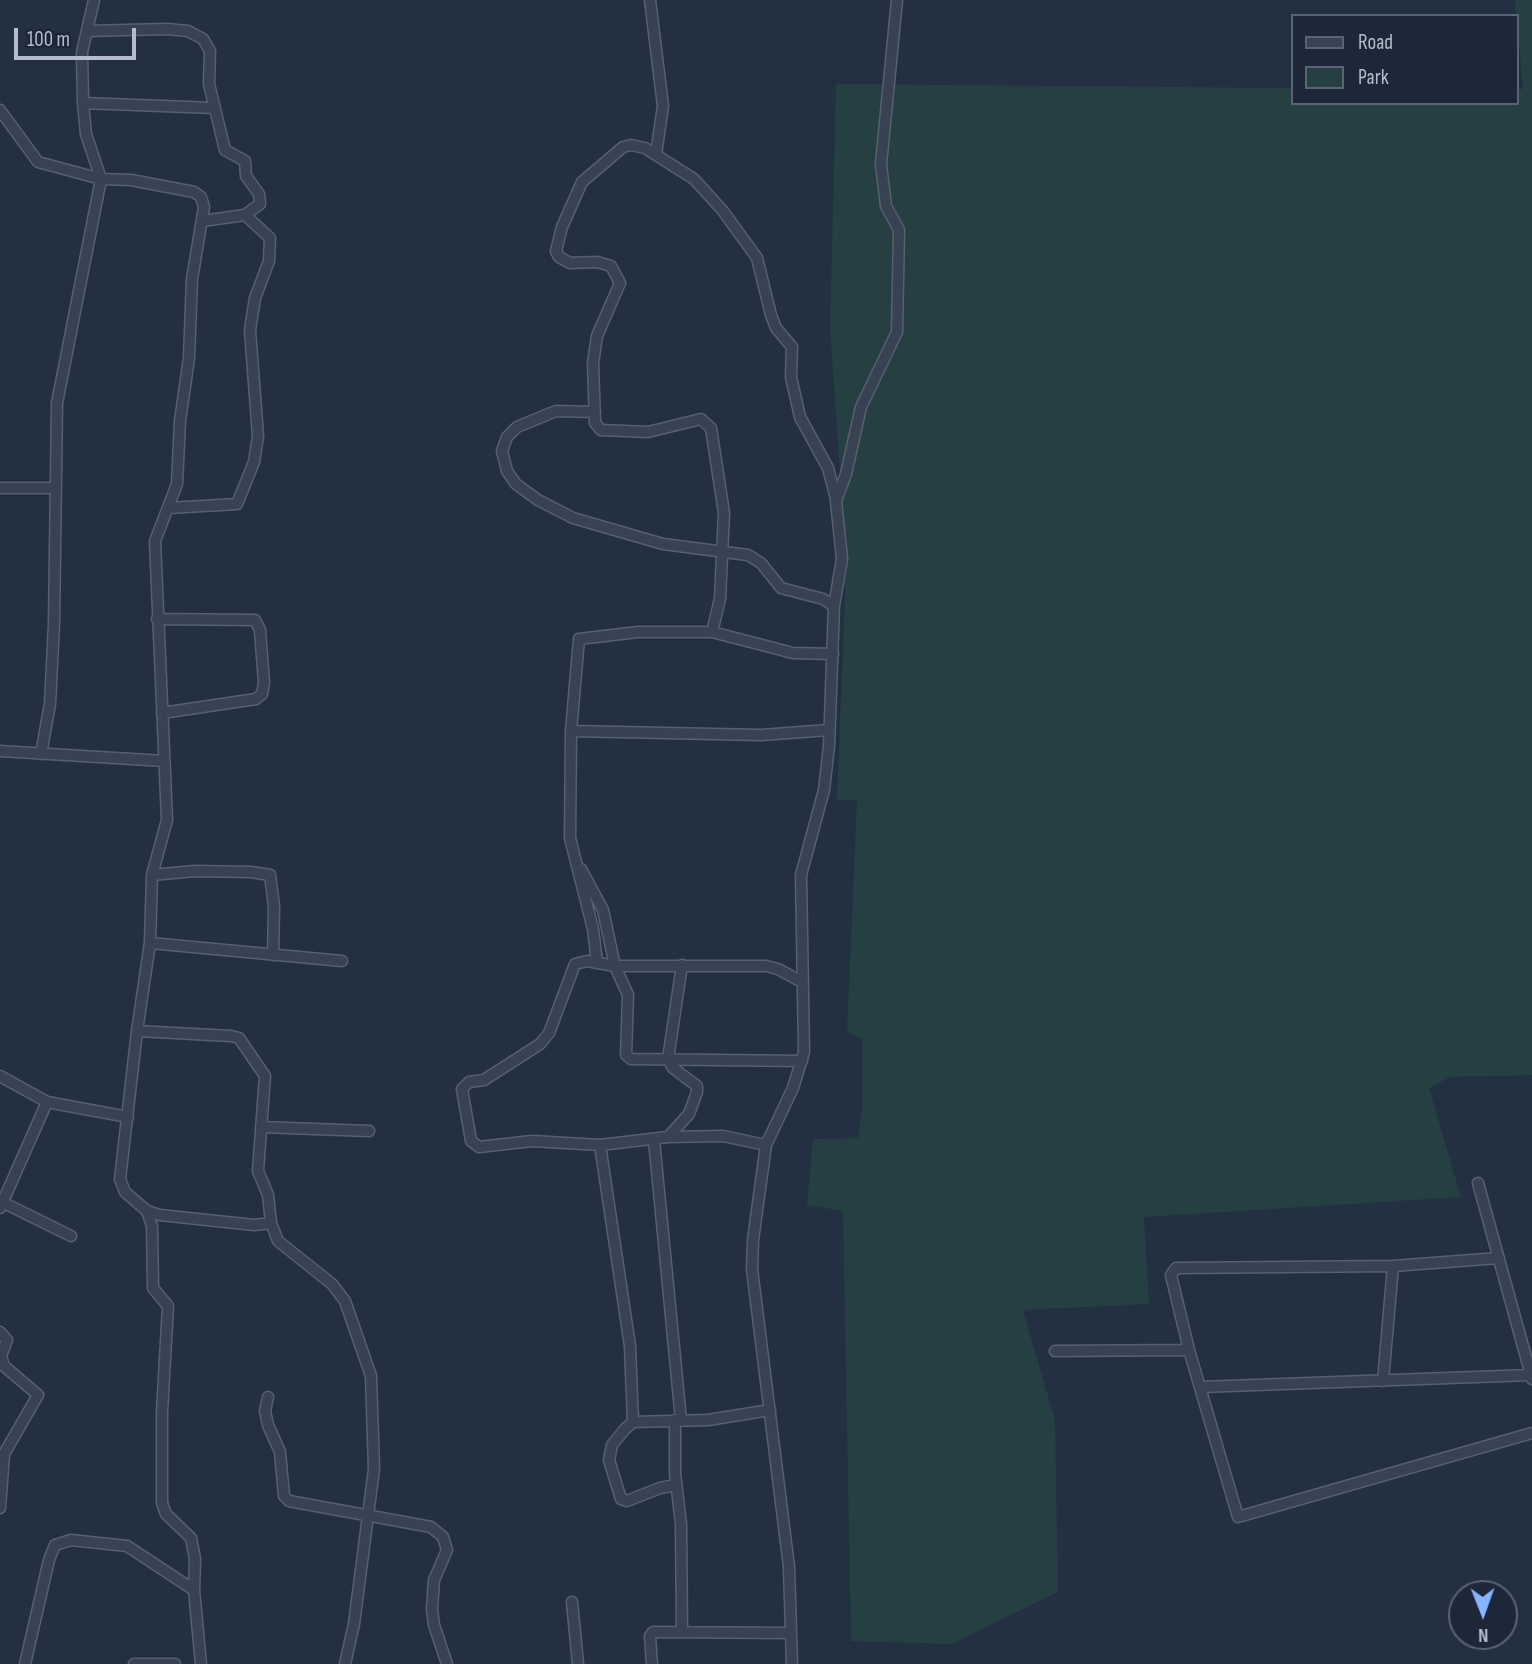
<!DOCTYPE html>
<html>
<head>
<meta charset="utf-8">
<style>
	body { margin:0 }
	#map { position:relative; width:1532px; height:1664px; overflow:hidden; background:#233042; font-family:"Sofia Sans Condensed",sans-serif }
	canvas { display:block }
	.legend { position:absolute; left:1291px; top:14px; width:228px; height:91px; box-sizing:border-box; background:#1d2737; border:2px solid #5a6373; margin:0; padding:9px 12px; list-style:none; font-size:21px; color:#b5bdcc }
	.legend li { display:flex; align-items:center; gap:14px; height:35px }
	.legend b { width:35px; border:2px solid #5a6373 }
	.north { position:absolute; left:1448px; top:1580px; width:70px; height:70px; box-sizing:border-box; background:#1d2737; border:2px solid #5a6373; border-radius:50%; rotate:179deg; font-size:19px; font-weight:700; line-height:28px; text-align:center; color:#b5bdcc }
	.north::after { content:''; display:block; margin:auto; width:24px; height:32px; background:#87b4ff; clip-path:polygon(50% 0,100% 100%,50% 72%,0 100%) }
	.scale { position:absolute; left:14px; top:28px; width:122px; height:32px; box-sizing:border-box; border:4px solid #b5bdcc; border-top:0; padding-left:9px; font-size:21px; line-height:24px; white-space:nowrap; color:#b5bdcc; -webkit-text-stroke:5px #1d2737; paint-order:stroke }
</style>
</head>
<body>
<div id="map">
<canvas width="1532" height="1664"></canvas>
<ul class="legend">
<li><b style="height:9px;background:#384252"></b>Road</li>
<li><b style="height:19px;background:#253f43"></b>Park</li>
</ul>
<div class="north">N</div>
<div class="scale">100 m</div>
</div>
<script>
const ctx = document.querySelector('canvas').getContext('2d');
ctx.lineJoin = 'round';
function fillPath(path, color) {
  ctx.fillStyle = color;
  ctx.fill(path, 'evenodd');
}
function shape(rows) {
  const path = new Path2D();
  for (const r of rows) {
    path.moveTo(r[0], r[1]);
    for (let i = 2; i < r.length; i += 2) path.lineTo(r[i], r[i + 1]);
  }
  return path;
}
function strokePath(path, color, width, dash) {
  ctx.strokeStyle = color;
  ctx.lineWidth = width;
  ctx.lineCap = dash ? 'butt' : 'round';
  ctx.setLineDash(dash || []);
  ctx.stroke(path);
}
fillPath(shape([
	[1515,0,1532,0,1532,1075,1450,1077,1429,1088,1461,1197,1144,1217,1149,1304,1023,1310,1055,1420,1058,1592,952,1644,851,1641,843,1211,807,1205,813,1139,858,1138,862,1109,862,1039,847,1031,857,801,837,799,845,597,843,514,830,329,836,84,1292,88,1292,103,1516,103,1516,89,1523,89]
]), '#253f43');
const minor = shape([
	[650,0,663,106,656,154],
	[87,31,167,29,188,31,203,39,210,51,209,84,225,150,245,161,246,176,259,194,260,204,245,215,202,221],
	[83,103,215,108],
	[0,110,38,162,101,179,131,180,194,192,201,197,204,207,192,279,189,358,180,421,177,484,155,541,167,820,152,875,150,943,137,1031,231,1036,239,1038,265,1076,258,1171,268,1195,271,1223,278,1241,332,1284,345,1301,371,1376,374,1469,354,1624,345,1664],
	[595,412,556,411,517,427,507,437,502,451,507,471,516,484,538,500,573,518,663,544,748,555,761,563,781,588,823,599,834,606],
	[0,488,56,488],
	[168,508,237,504,254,462,258,436,250,330,255,298,269,261,270,238,245,215],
	[157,619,255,620,260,630,264,683,262,694,256,699,162,713],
	[712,632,720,599,724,513,711,428,701,419,648,432,601,430,595,423,593,363,597,336,620,283,611,266,597,262,570,263,559,257,556,251,562,227,582,182,623,147,631,145,645,148,694,179,723,211,757,258,771,315,776,328,792,347,791,377,800,417,828,468,836,499],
	[571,731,761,735,829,730],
	[0,751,164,761],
	[41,754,50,704,54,624,57,403,101,179,86,134,83,103,82,52,94,0],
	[581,869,603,910,615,966,628,995,626,1055,631,1059,802,1061],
	[152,875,195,871,251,872,270,875,274,906,273,955],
	[150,943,342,961],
	[597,962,593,929,570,838,571,731,579,639,638,632,712,632,793,653,833,654],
	[137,1031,120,1179,125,1192,147,1211,160,1215,254,1225,271,1223],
	[0,1076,47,1102,128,1117],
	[261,1127,369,1131],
	[668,1137,689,1114,697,1092,697,1086,673,1068,668,1059,682,965],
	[654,1140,681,1420],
	[600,1145,630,1346,633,1422],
	[766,1145,723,1136,668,1137,600,1145,532,1141,479,1147,471,1141,462,1089,469,1082,484,1080,540,1044,549,1033,575,964,587,961,615,966,766,966,778,969,802,982],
	[1478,1183,1532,1379],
	[0,1201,71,1236],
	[0,1208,47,1102],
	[147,1211,152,1226,153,1288,168,1306,162,1412,162,1503,166,1514,191,1538,195,1559,194,1590],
	[1499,1258,1393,1266,1176,1268,1171,1275,1189,1350,1238,1517,1532,1433],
	[0,1332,7,1340,1,1356,4,1366,38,1395,4,1454,0,1508],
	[1055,1351,1189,1350],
	[1383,1381,1393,1266],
	[1200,1387,1531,1375],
	[268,1397,265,1411,268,1425,280,1452,284,1496,289,1501,431,1527,443,1537,447,1550,434,1580,432,1609,434,1625,447,1664],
	[675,1420,675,1473,681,1524,682,1631],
	[676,1485,660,1488,627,1501,621,1499,609,1460,612,1445,625,1429,633,1422,708,1420,770,1410],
	[572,1602,578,1664],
	[25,1664,49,1560,55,1545,71,1540,127,1546,194,1590,201,1664],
	[134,1664,175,1664],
	[652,1664,650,1636,653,1632,791,1633],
	[792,1664,789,1567,752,1269,753,1240,766,1145,793,1088,804,1052,801,875,824,790,829,746,834,606,842,559,836,501,846,474,861,407,897,332,899,230,886,206,881,164,897,0]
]);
strokePath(minor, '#56606f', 13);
strokePath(minor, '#384252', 10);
</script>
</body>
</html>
